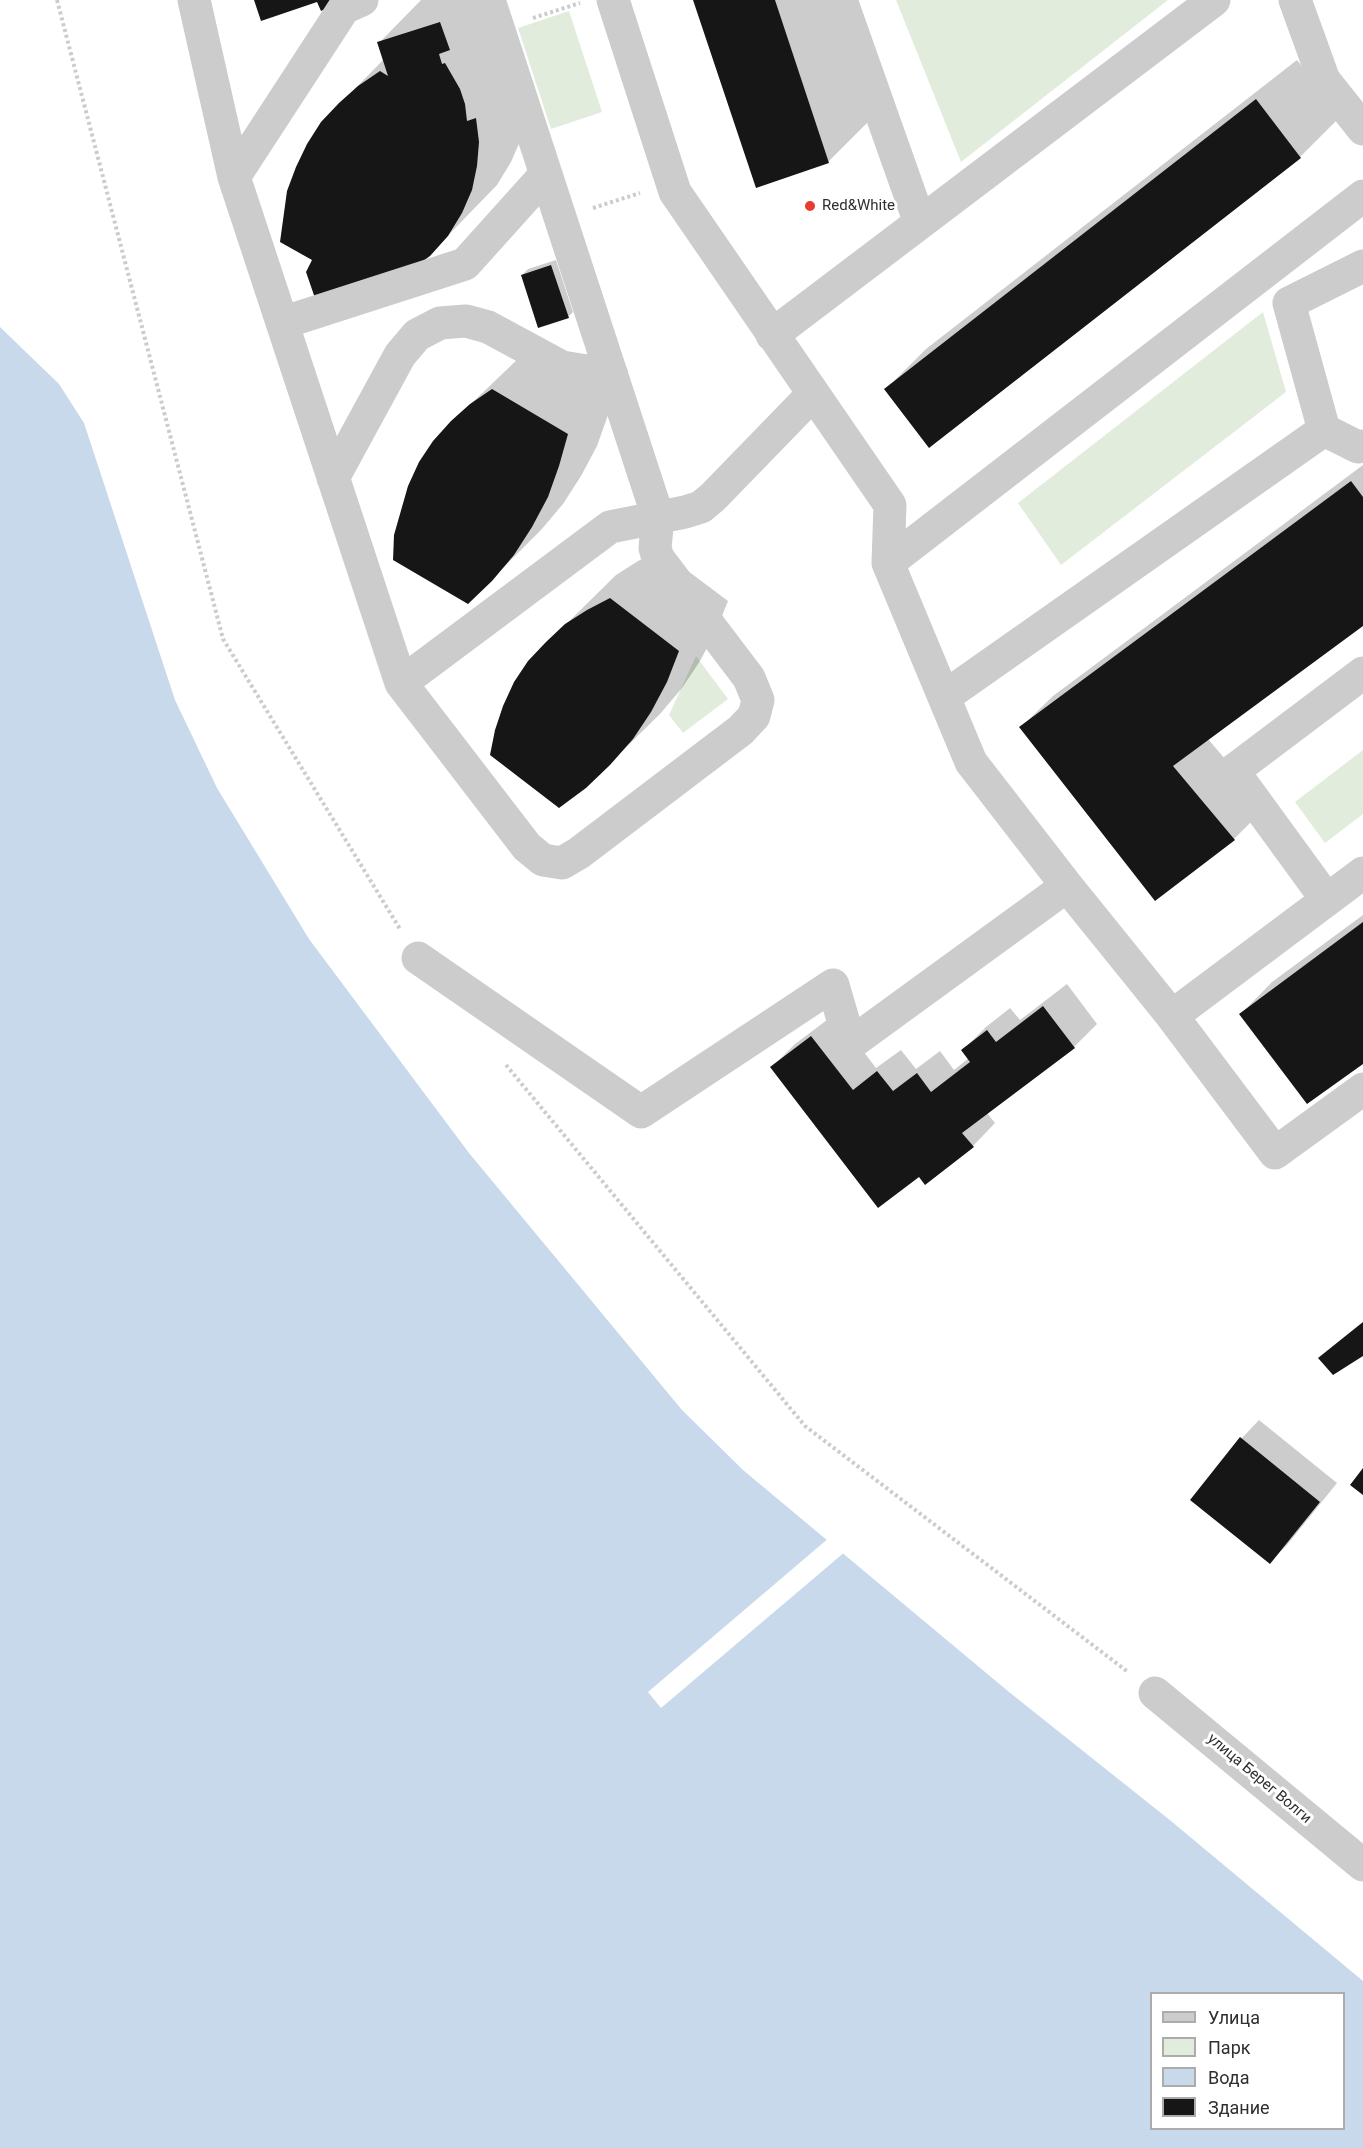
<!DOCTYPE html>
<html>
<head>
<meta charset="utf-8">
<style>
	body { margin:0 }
	#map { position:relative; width:1363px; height:2148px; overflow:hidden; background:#fff; font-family:Roboto,sans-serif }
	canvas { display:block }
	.legend { position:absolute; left:1150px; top:1992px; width:195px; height:138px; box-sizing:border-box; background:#fff; border:2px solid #acacac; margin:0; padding:8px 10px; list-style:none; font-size:18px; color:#2f2f2f }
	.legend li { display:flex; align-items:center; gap:12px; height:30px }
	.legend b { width:30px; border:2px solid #acacac }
</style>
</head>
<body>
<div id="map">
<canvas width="1363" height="2148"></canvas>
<ul class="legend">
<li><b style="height:8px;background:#ccc"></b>Улица</li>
<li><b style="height:16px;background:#e2ecdc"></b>Парк</li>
<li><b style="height:16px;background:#c8d9ec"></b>Вода</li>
<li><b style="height:16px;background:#161616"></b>Здание</li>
</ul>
</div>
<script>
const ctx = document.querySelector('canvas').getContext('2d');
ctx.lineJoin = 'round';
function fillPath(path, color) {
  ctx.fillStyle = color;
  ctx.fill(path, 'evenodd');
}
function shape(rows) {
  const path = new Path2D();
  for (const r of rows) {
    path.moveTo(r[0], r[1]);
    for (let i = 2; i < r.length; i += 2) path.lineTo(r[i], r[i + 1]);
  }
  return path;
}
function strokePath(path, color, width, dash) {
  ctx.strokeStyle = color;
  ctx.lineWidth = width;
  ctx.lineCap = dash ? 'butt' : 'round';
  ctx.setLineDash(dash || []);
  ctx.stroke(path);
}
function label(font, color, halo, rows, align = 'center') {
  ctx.font = font + ' Roboto,sans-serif';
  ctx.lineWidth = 6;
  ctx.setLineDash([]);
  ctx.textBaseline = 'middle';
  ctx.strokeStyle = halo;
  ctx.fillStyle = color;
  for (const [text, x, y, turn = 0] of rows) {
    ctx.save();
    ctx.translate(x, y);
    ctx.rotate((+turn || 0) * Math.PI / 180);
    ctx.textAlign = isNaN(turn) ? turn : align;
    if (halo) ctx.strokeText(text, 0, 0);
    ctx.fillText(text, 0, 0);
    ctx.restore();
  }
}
fillPath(shape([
	[896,0,1168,0,961,162],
	[569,11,602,112,551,129,518,28],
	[1263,312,1286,392,1061,565,1018,503],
	[696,656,728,699,683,733,669,715],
	[1363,750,1363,814,1325,843,1295,802]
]), '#e2ecdc');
fillPath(shape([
	[0,327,59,384,84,423,175,700,217,788,309,939,469,1153,682,1410,743,1470,1009,1692,1171,1821,1363,1981,1363,2148,0,2148],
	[1152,1994,1344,1994,1344,2128,1152,2128]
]), '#c8d9ec');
fillPath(shape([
	[830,1537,846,1551,661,1708,648,1692]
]), '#fff');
fillPath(shape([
	[421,0,498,0,521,139,511,162,497,185,429,255,314,260,340,104,384,59,379,43],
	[694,0,828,0,869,121,828,162],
	[1297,60,1341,116,1300,157,930,446,886,389,926,349],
	[556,260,573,312,568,317,522,275,528,269],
	[522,355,616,384,608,415,597,446,581,476,563,504,541,530,491,580,452,422],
	[1363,465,1363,624,1208,739,1266,807,1234,839,1156,899,1021,727,1053,696],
	[660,550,728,601,716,631,700,661,682,688,660,714,609,764,547,643,616,575,638,561],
	[1363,915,1363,1062,1241,1014,1272,982],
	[1067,984,1097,1024,1074,1047,987,1113,995,1123,973,1146,919,1175,772,1067,795,1044,835,1014,876,1068,901,1050,916,1069,940,1051,954,1070,969,1058,963,1050,986,1027,1010,1008,1020,1020],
	[1259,1420,1337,1483,1287,1545,1270,1562,1192,1500,1242,1438]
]), '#0003');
fillPath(shape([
	[254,0,345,0,321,11,317,2,261,21],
	[693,0,775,0,829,163,756,188],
	[440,22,450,50,439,54,442,64,445,63,460,89,465,104,467,121,476,118,479,142,477,166,472,190,462,213,448,236,430,256,408,272,316,301,306,272,312,260,280,242,287,191,296,167,307,144,321,122,339,103,358,86,380,71,388,76,377,42],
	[1256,99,1301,158,929,448,884,389],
	[551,265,569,318,538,328,521,275],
	[492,389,568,434,559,466,548,497,532,527,514,555,492,581,468,604,393,560,394,535,408,486,419,462,433,441,451,421,470,404],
	[1351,481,1363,497,1363,626,1173,766,1235,840,1155,901,1019,727],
	[610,598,679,651,667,682,651,712,633,739,610,765,586,788,559,808,490,755,495,730,503,706,514,682,528,661,546,642,565,624,587,610],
	[1363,922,1363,1064,1307,1104,1239,1014],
	[1043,1006,1075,1048,962,1133,974,1147,925,1185,919,1177,878,1208,770,1067,811,1036,853,1090,877,1071,893,1091,917,1073,931,1092,970,1062,961,1050,987,1030,996,1042],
	[1363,1322,1363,1356,1333,1375,1318,1358],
	[1240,1437,1320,1502,1270,1564,1190,1500],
	[1363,1468,1363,1495,1350,1485]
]), '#161616');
strokePath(shape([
	[57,0,223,639,400,929],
	[533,18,580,3],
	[593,208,640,193],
	[506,1065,805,1426,1128,1672]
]), '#ccc', 4, [3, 3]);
strokePath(shape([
	[194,0,234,177,401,683,527,847,543,860,562,863,579,853,741,730,754,716,758,700,749,678,658,558,655,548,658,517,489,0],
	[841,0,920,223],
	[1295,0,1324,80,1363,129],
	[234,177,344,8,362,0],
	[1363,266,1289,303,1324,430,1358,447,1363,446],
	[282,323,465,264,546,174],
	[772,335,1214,0],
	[333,478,400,355,417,335,440,323,466,321,488,327,562,367,612,375],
	[888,563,1363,196],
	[401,683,610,527,685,512,701,507,713,497,813,394],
	[944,697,1324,430],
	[1067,886,1172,1016,1363,873],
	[1327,900,1233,771,1363,673],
	[418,958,641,1112,833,985,850,1044,1067,886,971,762,888,563,890,505,675,192,613,0],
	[1172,1016,1275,1153,1363,1089],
	[1155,1693,1363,1865]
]), '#ccc', 33);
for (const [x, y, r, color] of [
	[810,206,6,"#e93b2e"]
]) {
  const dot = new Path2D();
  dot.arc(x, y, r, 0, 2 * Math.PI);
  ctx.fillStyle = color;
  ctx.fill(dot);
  strokePath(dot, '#fff', 2);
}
label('15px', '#2f2f2f', '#fff', [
	["Red&White",822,206]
], 'left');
label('15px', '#2f2f2f', '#fff', [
	["улица Берег Волги",1259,1779,40]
]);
</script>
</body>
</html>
